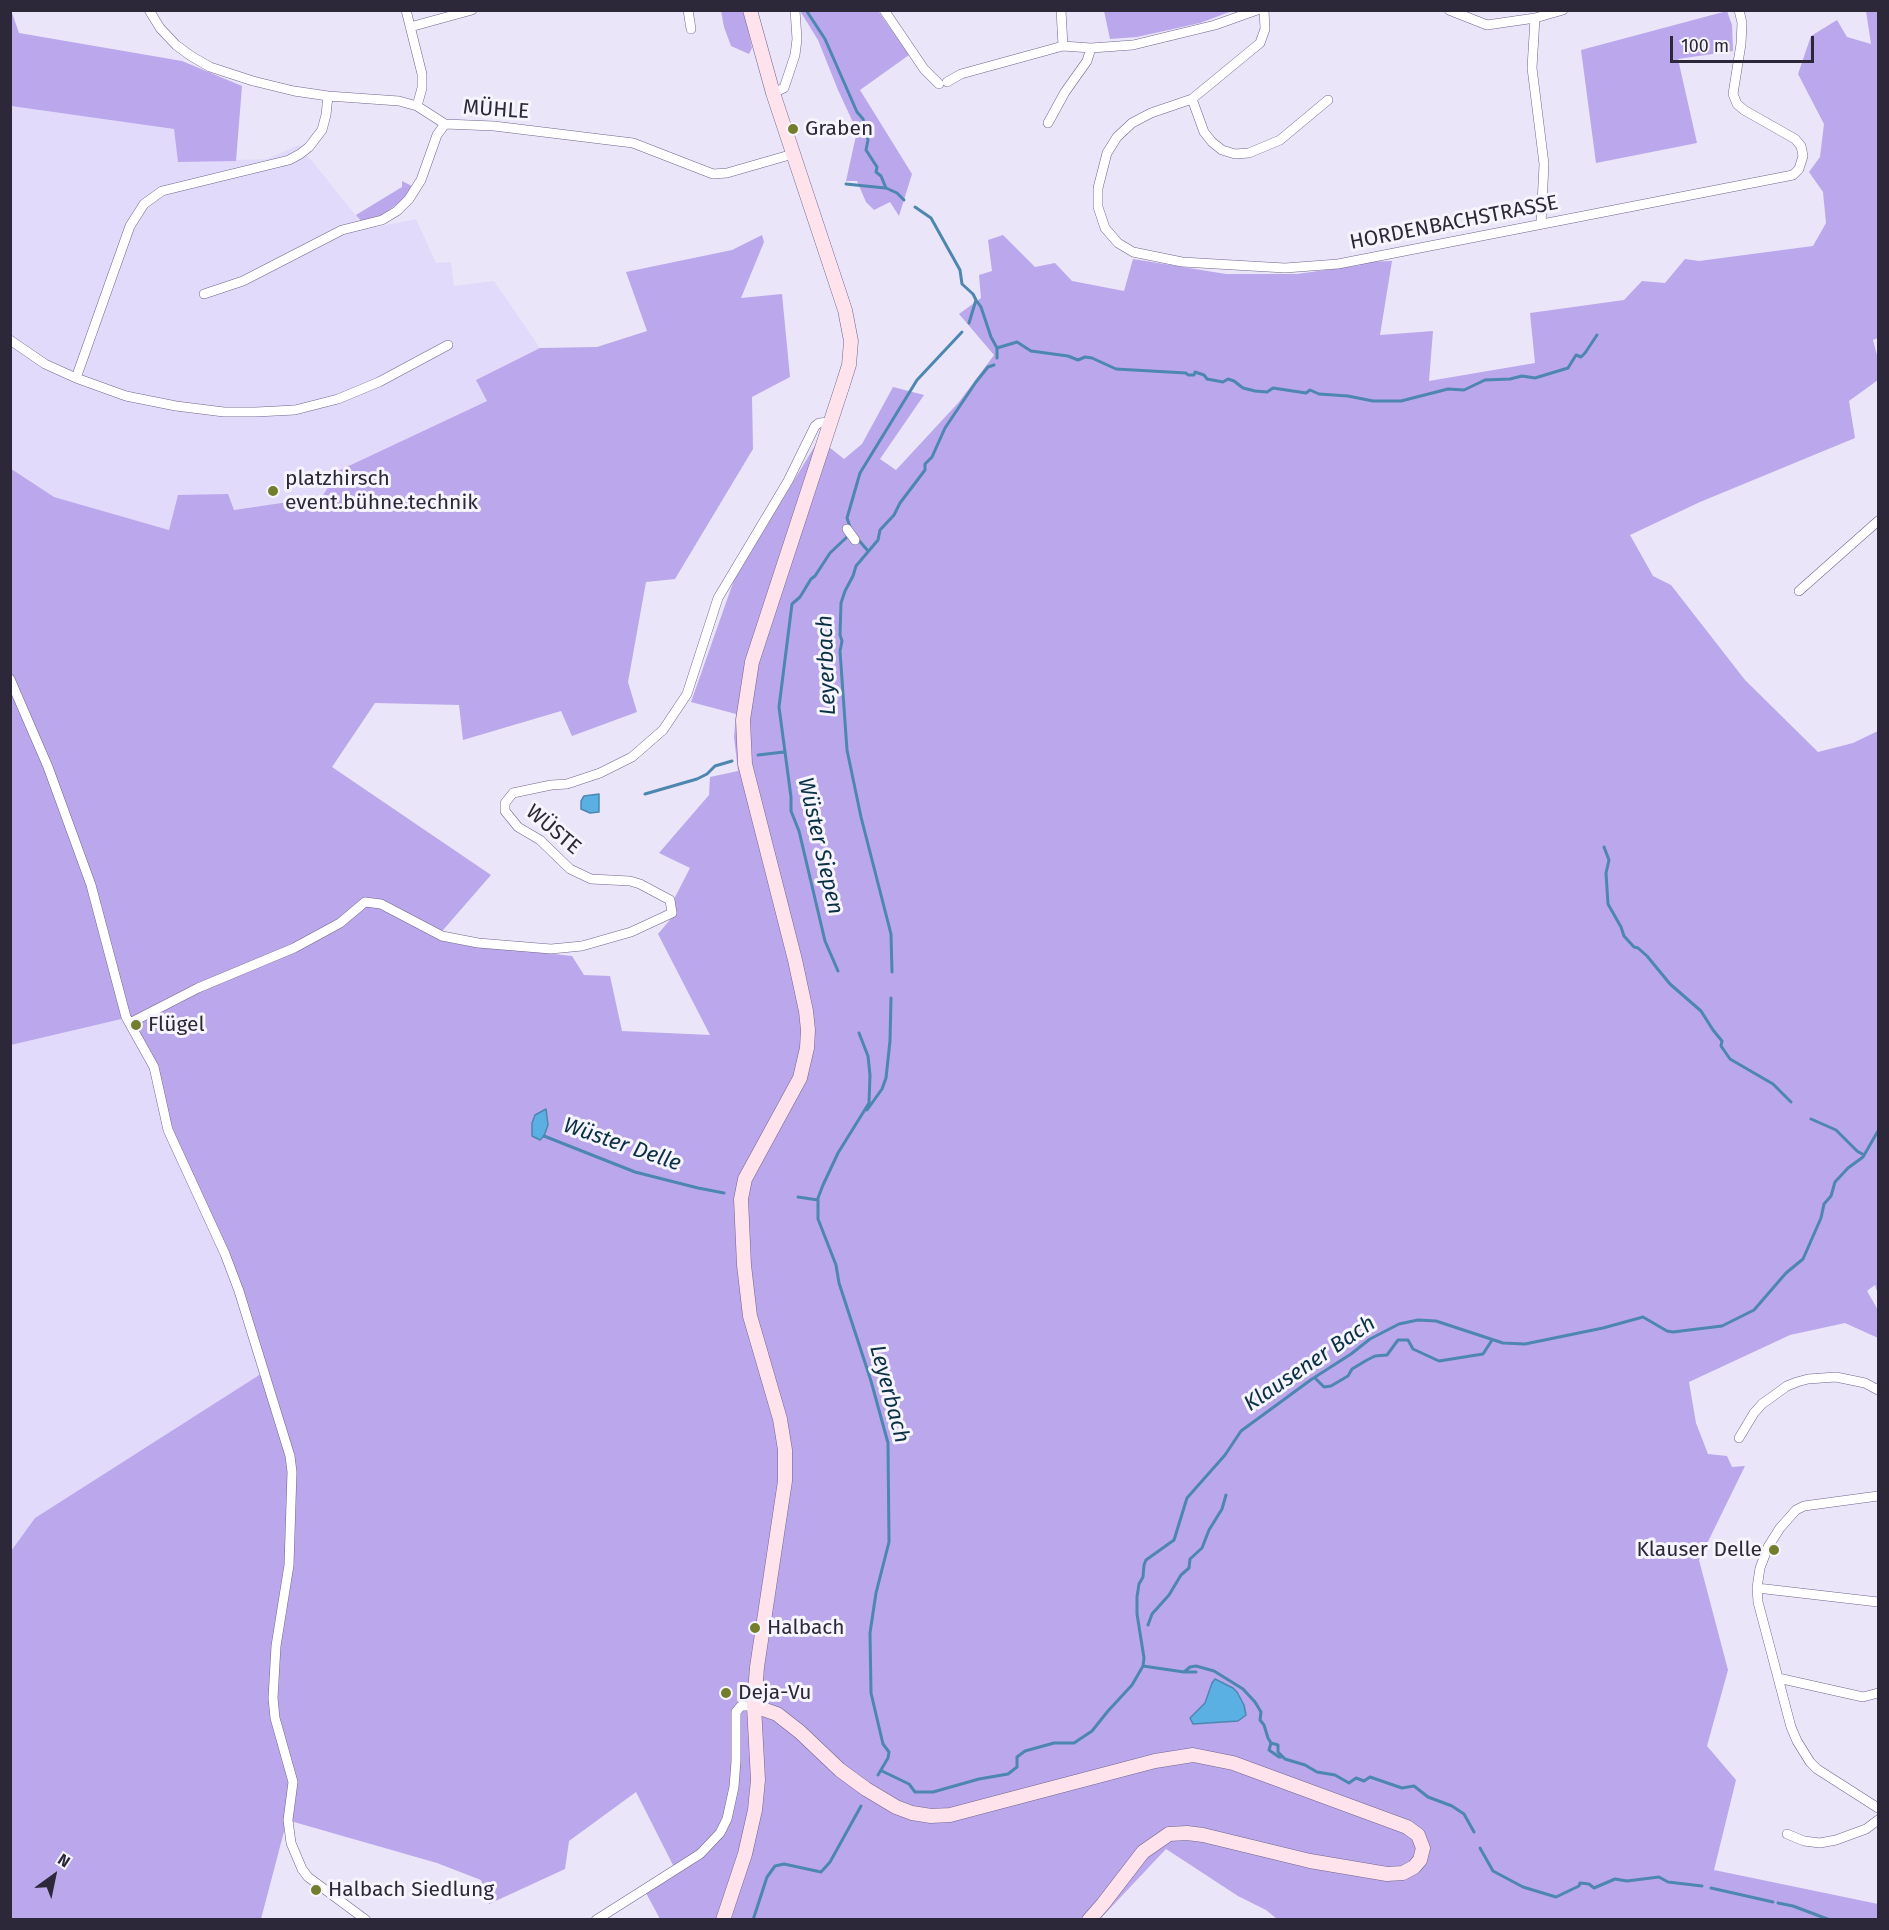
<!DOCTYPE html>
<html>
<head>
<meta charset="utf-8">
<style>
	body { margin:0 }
	#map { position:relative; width:1889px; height:1930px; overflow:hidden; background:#eae5f8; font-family:"Fira Sans",sans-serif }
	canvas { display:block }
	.frame { position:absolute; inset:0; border:12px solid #2c2739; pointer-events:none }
	.north { position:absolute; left:24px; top:1846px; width:60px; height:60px; -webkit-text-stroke:4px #f6f4fd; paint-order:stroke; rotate:33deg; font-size:16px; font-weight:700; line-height:24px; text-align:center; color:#2c2739 }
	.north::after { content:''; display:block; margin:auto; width:21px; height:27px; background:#2c2739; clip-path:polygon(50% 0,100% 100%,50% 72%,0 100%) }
	.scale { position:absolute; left:1670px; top:36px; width:144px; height:27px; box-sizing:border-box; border:3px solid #2c2739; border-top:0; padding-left:8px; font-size:18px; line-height:21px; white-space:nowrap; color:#2c2739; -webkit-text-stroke:4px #f6f4fd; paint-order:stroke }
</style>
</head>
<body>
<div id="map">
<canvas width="1889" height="1930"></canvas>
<div class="frame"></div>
<div class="north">N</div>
<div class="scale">100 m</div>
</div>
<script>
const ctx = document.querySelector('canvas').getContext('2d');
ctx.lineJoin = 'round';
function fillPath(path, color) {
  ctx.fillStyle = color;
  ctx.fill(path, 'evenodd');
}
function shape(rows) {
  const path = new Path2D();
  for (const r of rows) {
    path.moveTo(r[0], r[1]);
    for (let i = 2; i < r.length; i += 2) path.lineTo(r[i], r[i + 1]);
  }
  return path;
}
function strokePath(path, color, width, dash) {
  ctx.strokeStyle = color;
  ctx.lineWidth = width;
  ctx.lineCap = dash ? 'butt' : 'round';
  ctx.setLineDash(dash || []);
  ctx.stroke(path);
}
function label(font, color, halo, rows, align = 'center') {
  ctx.font = font + ' "Fira Sans",sans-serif';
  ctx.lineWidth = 6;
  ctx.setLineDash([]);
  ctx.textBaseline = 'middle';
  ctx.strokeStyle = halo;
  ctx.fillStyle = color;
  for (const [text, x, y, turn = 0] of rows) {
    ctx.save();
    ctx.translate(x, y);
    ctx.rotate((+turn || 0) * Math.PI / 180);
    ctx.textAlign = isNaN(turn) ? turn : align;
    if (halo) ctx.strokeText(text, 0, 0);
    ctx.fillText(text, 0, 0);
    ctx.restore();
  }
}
fillPath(shape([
	[11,106,174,129,179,162,267,159,299,145,367,229,416,219,436,263,451,262,454,286,494,281,540,348,477,380,487,401,338,471,322,497,233,510,169,530,54,497,11,468],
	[130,1017,179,1145,230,1257,265,1372,35,1518,11,1551,11,1045]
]), '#e2dafb');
fillPath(shape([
	[11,10,19,33,182,61,242,86,236,161,178,162,174,129,11,106],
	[721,11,744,11,752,48,749,54,731,46,724,27],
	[800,11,878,11,909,55,860,90,912,174,899,216,890,202,874,210,866,202,857,181,846,181,857,131,838,90,818,40],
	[1104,11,1104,10,1232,11,1200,23,1137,37,1110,39],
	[1727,11,1732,25,1733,51,1678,59,1697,143,1596,163,1581,50],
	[1866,11,1878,11,1878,338,1873,340,1878,359,1878,380,1849,401,1855,438,1700,502,1630,535,1653,576,1671,585,1745,680,1818,752,1853,743,1878,731,1878,1294,1875,1285,1867,1291,1878,1310,1878,1338,1845,1323,1790,1335,1689,1382,1696,1423,1708,1454,1727,1456,1732,1467,1745,1466,1699,1560,1728,1670,1707,1746,1736,1780,1714,1870,1878,1904,1878,1919,1277,1919,1266,1910,1238,1896,1166,1849,1100,1919,660,1919,646,1893,677,1873,636,1792,569,1841,565,1869,489,1904,481,1880,437,1863,287,1820,261,1919,11,1919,11,1551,35,1518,264,1372,230,1257,179,1145,130,1017,11,1045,10,468,54,497,169,530,178,495,228,494,234,510,322,497,338,471,487,401,476,380,540,348,597,347,647,331,626,272,732,250,762,235,764,242,741,298,782,294,790,377,752,397,753,449,675,579,646,582,628,682,637,712,572,736,561,711,463,740,459,705,375,703,332,767,491,875,437,937,453,943,572,956,584,975,610,976,622,1031,710,1035,658,934,674,915,672,903,690,868,659,853,709,795,710,777,738,771,734,737,736,714,691,702,734,580,819,439,844,459,862,444,893,387,924,395,880,459,896,470,959,402,994,355,959,314,981,298,979,275,992,271,988,240,1003,235,1035,267,1055,263,1072,281,1124,291,1133,259,1226,274,1297,274,1362,265,1231,266,1392,261,1380,335,1433,331,1429,381,1535,363,1530,313,1624,300,1642,281,1665,283,1685,259,1699,261,1813,246,1826,223,1823,192,1809,172,1820,157,1824,124,1798,74,1811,36,1837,20,1847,37,1871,44],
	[402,181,412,186,403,200,379,217,362,222,356,215,402,187]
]), '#bba7ec');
const water = shape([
	[599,794,599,812,590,813,581,809,581,801,584,796,599,794],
	[546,1109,548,1125,544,1136,540,1140,532,1136,532,1123,535,1115,546,1109],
	[1215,1679,1233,1688,1237,1692,1244,1705,1246,1715,1238,1721,1193,1724,1190,1718,1205,1703,1212,1683,1215,1679]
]);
fillPath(water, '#5bb0e3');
strokePath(water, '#4d87b0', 1.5);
strokePath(shape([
	[806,10,825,39,857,112,863,119,868,140,866,150,877,167,876,172,881,176,886,188,897,193,904,200],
	[846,184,885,188],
	[915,207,931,218,960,270,962,284,973,294,976,300,969,323],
	[976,300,981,307,991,337,997,348,997,358],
	[997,348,1017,342,1031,351,1068,356,1078,360,1085,357,1092,358,1116,369,1186,373,1188,375,1194,375,1195,372,1204,375,1207,379,1223,382,1228,379,1234,381,1243,388,1255,391,1267,392,1273,388,1306,393,1310,390,1319,394,1348,396,1373,401,1401,401,1448,389,1464,390,1485,380,1510,379,1522,376,1535,378,1568,368,1576,355,1581,357,1585,353,1597,335],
	[850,527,847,518,860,473,917,380,962,332],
	[857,538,868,551],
	[758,755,784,752],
	[645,794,697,779,707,774,715,766,732,761],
	[1604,847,1609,860,1606,873,1608,904,1621,927,1624,936,1634,947,1638,948,1647,956,1670,984,1701,1011,1713,1030,1722,1041,1721,1046,1730,1059,1773,1084,1791,1102],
	[838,971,825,941,799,831,791,811,791,797,779,707,792,604,800,597,811,579,815,576,830,553,848,536],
	[892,972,891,934,861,817,847,750,840,651,842,641,840,635,841,603,845,591,853,576,856,566,878,540,880,530,894,515,900,503,925,470,925,464,932,457,945,428,976,382,988,367,994,365],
	[859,1033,868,1056,870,1075,869,1103,838,1153,823,1185,818,1198,818,1219,836,1265,839,1283,871,1381,888,1443,889,1542,876,1593,870,1633,871,1693,883,1744,889,1752,888,1758,878,1775],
	[867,1110,882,1089,886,1078,890,1041,891,998],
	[1811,1119,1836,1130,1857,1151,1864,1155],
	[544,1136,635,1172,698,1188,724,1193],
	[798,1197,818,1200],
	[1315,1378,1324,1387,1331,1386,1348,1376,1352,1369,1367,1360,1375,1356,1387,1355,1398,1340,1408,1340,1413,1349,1439,1361,1483,1354,1492,1340],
	[1148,1625,1152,1614,1169,1595,1181,1575,1189,1568,1190,1559,1202,1548,1209,1530,1222,1509,1226,1495],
	[1143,1666,1184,1672,1190,1667,1196,1666,1214,1671,1243,1689,1255,1702,1261,1712,1260,1720,1264,1725,1268,1738,1271,1743,1278,1745,1278,1752,1285,1759,1305,1765,1317,1772,1335,1775,1349,1783,1356,1778,1364,1781,1370,1777,1402,1788,1414,1786,1428,1797,1452,1806,1464,1814,1474,1832],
	[1184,1672,1196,1672],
	[1271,1743,1269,1750,1279,1757,1282,1757],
	[882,1771,909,1784,915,1792,933,1792,979,1779,1008,1774,1017,1767,1017,1757,1025,1751,1054,1743,1074,1743,1092,1731,1108,1711,1132,1685,1143,1666,1144,1658,1137,1614,1137,1597,1139,1584,1143,1577,1144,1565,1146,1560,1174,1540,1187,1498,1225,1455,1241,1431,1312,1379,1351,1354,1370,1339,1399,1324,1418,1320,1436,1321,1503,1343,1525,1344,1603,1328,1643,1317,1667,1331,1673,1332,1722,1326,1754,1310,1786,1273,1803,1259,1821,1218,1824,1204,1831,1196,1835,1182,1848,1168,1863,1157,1878,1131],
	[1480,1848,1493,1871,1523,1887,1556,1897,1579,1886,1580,1883,1589,1884,1594,1888,1615,1879,1627,1881,1659,1877,1668,1882,1702,1886],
	[1711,1888,1773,1902],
	[1778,1903,1793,1906,1830,1920],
	[753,1920,767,1877,775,1866,784,1864,821,1872,830,1862,861,1806]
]), '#4d87b0', 3);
const street = shape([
	[149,10,160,28,176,45,191,56,210,67,253,81,294,91,328,96,399,101,417,106,445,124,494,126,633,143,713,174,727,173,793,154],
	[406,10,422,74,422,88,417,106],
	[688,10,691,29],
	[884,10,924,69,939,84],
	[1061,10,1063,46],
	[1264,10,1265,29,1260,43,1192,99,1204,132,1212,142,1222,150,1235,154,1249,153,1280,140,1328,100],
	[1449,10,1487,25,1535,18,1563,10],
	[1535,18,1532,68,1544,164,1541,224],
	[410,27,472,10],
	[947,82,961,74,1063,46,1091,48,1133,45,1215,25,1257,10],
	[773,93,784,88,795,55,797,39,795,10],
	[1192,99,1151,113,1132,123,1117,137,1107,153,1098,188,1098,207,1105,228,1118,243,1133,252,1182,262,1285,268,1338,264,1793,175,1799,169,1803,156,1801,146,1795,139,1744,110,1737,104,1733,94,1741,44,1742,23,1739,10],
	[1048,123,1065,92,1087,61,1091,48],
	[204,294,243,281,342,230,382,220,397,211,409,199,421,180,437,135,445,124],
	[10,340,45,364,76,378,126,396,176,406,224,412,256,412,295,410,338,399,379,382,448,345],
	[76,378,130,226,144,204,162,191,289,160,300,154,309,147,322,130,326,115,328,96],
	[847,529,855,540],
	[1799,591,1878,521],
	[10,679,48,767,91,885,126,1017,154,1067,168,1130,225,1254,239,1291,290,1456,292,1472,289,1565,276,1646,273,1698,275,1718,293,1782,288,1820,291,1843,302,1869,308,1877,366,1920],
	[130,1023,198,988,294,948,340,923,365,902,381,904,442,936,478,943,551,949,582,946,631,932,672,913,670,900,640,884,630,881,591,879,570,869,540,840,518,827,505,811,505,803,513,793,551,785,567,784,600,773,632,757,663,730,687,694,718,598,788,481,815,426,819,423,830,422],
	[1739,1438,1754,1413,1762,1404,1787,1386,1797,1382,1808,1379,1836,1377,1865,1383,1878,1390],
	[1878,1496,1804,1506,1796,1510,1780,1528,1768,1547,1760,1568,1757,1588,1758,1602,1791,1727,1797,1741,1810,1762,1817,1769,1878,1808],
	[1757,1588,1878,1602],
	[1778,1678,1863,1697,1878,1693],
	[1787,1834,1804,1841,1820,1843,1836,1840,1866,1829,1878,1820],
	[596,1920,700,1854,720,1833,727,1819,734,1787,736,1761,736,1712,741,1706,754,1706]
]);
const secondary = shape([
	[754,1706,777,1714,800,1732,840,1770,866,1789,896,1807,912,1813,931,1816,950,1815,1155,1761,1193,1755,1233,1763,1407,1827,1418,1835,1423,1848,1420,1860,1414,1867,1403,1873,1387,1874,1310,1861,1203,1835,1187,1833,1169,1834,1143,1852,1103,1904,1089,1920],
	[723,1920,745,1854,755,1810,758,1780,754,1706,757,1667,785,1481,785,1450,780,1419,750,1316,744,1265,741,1199,745,1179,800,1078,807,1048,808,1030,806,1011,795,960,745,764,743,720,752,662,843,384,849,365,851,341,845,310,773,93,750,10]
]);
strokePath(street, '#70658e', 10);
strokePath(secondary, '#70658e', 15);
strokePath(street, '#fff', 9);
strokePath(secondary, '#fee2ec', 14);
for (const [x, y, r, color] of [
	[793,129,6,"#727e2b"],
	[273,491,6,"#727e2b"],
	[136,1025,6,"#727e2b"],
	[1774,1550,6,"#727e2b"],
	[755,1628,6,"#727e2b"],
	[726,1693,6,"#727e2b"],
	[316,1890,6,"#727e2b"]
]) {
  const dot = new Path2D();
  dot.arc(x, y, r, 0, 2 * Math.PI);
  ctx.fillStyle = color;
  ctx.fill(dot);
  strokePath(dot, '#f6f4fd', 2);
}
label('21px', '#2c2739', '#f6f4fd', [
	["MÜHLE",496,110,4],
	["HORDENBACHSTRASSE",1454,223,-11],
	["WÜSTE",553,830,40]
]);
label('21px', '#2c2739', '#f6f4fd', [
	["Graben",805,129],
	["platzhirsch",285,479],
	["event.bühne.technik",285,503],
	["Flügel",148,1025],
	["Klauser Delle",1762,1550,"right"],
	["Halbach",767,1628],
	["Deja-Vu",738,1693],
	["Halbach Siedlung",328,1890]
], 'left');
label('italic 22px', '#0a3045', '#f6f4fd', [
	["Leyerbach",827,665,-92],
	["Wüster Siepen",820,846,77],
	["Wüster Delle",622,1145,19],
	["Klausener Bach",1310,1364,-34],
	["Leyerbach",889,1394,75]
]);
</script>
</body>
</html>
